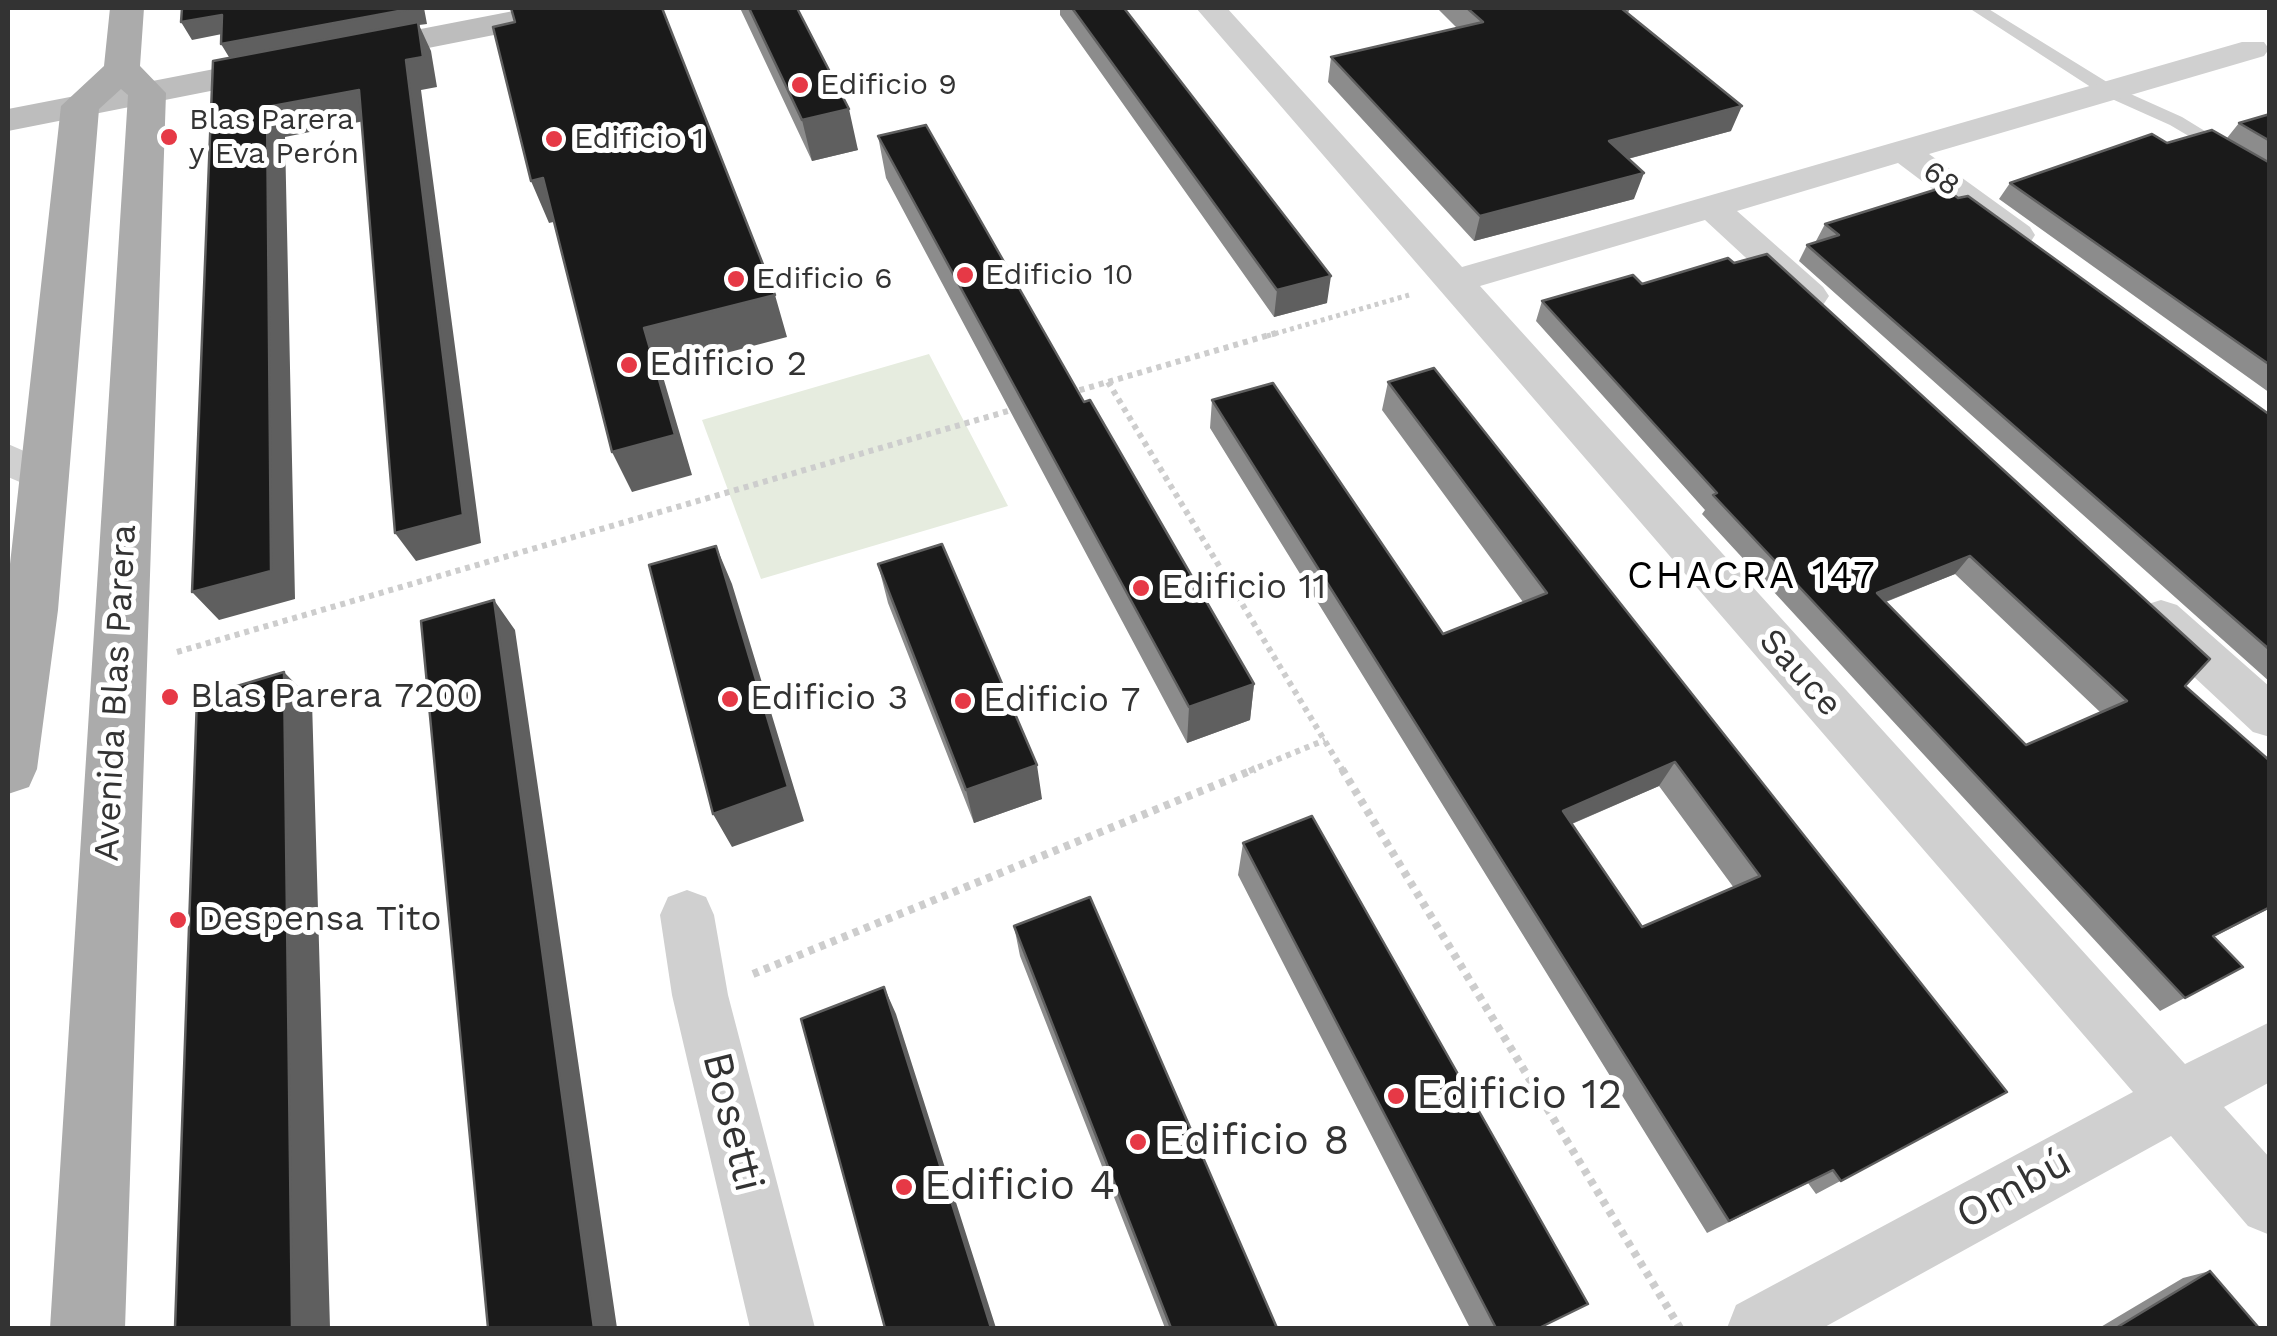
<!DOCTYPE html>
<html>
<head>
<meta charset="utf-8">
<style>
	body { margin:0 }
	#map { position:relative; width:2277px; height:1336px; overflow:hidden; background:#fff; font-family:"Work Sans",sans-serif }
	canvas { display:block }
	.frame { position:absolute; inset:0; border:10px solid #333; pointer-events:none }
</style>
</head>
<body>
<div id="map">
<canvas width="2277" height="1336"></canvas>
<div class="frame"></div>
</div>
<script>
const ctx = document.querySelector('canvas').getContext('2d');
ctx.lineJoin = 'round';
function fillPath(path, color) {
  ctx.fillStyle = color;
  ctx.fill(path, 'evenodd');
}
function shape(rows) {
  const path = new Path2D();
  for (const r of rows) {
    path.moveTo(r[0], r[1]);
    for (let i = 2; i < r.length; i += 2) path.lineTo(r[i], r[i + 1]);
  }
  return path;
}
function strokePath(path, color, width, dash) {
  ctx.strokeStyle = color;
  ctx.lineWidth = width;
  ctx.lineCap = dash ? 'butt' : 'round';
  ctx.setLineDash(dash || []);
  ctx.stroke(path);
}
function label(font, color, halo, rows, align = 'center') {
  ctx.font = font + ' "Work Sans",sans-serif';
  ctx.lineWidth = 10;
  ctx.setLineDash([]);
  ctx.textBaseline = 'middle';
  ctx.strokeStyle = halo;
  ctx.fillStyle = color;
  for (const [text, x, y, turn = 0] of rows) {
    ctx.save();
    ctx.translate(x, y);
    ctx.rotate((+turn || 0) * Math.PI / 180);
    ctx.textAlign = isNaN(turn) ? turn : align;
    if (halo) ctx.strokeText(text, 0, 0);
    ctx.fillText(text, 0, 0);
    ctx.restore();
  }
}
fillPath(shape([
	[929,354,1008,506,761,579,702,420]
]), '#e6ecdf');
strokePath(shape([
	[1267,336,1409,295]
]), '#cdcdcd', 5, [4, 4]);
strokePath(shape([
	[1108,382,1343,771],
	[1070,393,1276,333],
	[177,652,1015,409],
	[1249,771,1325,740]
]), '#cdcdcd', 6, [5, 5]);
strokePath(shape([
	[1342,769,1680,1328],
	[753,974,1255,769]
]), '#cdcdcd', 8, [6, 6]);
fillPath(shape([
	[1969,8,1987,8,2115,87,2182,117,2270,171,2270,184,2170,125,2103,95,1969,8]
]), '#d0d0d0');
fillPath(shape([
	[1196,8,1227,8,1462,267,2242,42,2264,42,2269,49,2264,56,1929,154,2030,227,2035,235,2030,243,2004,243,1898,163,1737,211,1823,287,1829,296,1823,305,1810,308,1797,305,1705,220,1480,286,2185,1064,2270,1022,2270,1082,2224,1107,2270,1158,2270,1235,2248,1226,2171,1136,1823,1328,1727,1328,1736,1305,2133,1092,1196,8],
	[8,444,56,465,62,476,56,487,41,491,8,477,8,444],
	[2161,600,2177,605,2270,687,2270,737,2253,732,2145,631,2138,618,2145,605,2161,600],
	[687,890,706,897,714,915,728,995,815,1328,750,1328,672,995,660,915,668,897,687,890]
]), '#d0d0d0');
fillPath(shape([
	[529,8,597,8,592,15,580,18,8,131,8,109,529,8]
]), '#bdbdbd');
fillPath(shape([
	[110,8,144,8,140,66,166,93,125,1328,50,1328,128,95,121,89,99,109,58,610,37,769,29,787,8,794,8,582,61,106,104,66,110,8]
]), '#ababab');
fillPath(shape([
	[740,8,797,8,858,150,812,161],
	[1060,8,1124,8,1327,303,1274,317,1060,15],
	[1439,8,1630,8,1628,13,1731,131,1628,159,1634,199,1474,241,1328,82,1331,57,1457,28,1439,10],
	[2270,114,2270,393,1999,199,2010,183,2167,143,2227,138,2239,123],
	[878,136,1084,402,1254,684,1250,720,1187,743,886,178],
	[1825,224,2270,415,2270,682,1799,261,1807,245,1818,242,1816,241],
	[1642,284,2185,686,2270,908,2214,937,2243,967,2160,1011,1702,514,1705,510,1536,321,1542,301],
	[1955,574,2100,712,2026,745,1886,602],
	[1388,382,2007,1092,1816,1194,1808,1183,1707,1233,1210,428,1212,400,1443,634,1523,602,1382,410],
	[1659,786,1734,888,1642,927,1572,824],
	[878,564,1042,799,974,823,888,603],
	[1243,843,1540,1328,1470,1328,1238,875],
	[1014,926,1277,1328,1165,1328,1020,956],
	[2210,1271,2259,1328,2099,1328,2183,1278]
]), '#8c8c8c');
fillPath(shape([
	[415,8,424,8,427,24,419,25,431,51,437,87,421,90,481,543,416,561,395,533,406,60,232,62,221,44],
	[222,15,232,32,192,40,181,22],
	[359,90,374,119,285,137,295,599,219,620,192,592,267,107],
	[1742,106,1731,131,1601,166,1609,141],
	[849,109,858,150,812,161,802,120],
	[1644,173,1634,199,1474,241,1480,216],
	[543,178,562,220,549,223,531,181],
	[1331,276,1327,303,1274,317,1277,290],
	[775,295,787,337,661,370,692,475,632,492,612,452,644,328],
	[716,546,732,584,804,821,732,847,713,814],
	[1970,556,1955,574,1862,611,1877,593],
	[494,600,515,630,617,1328,594,1328],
	[284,672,312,701,330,1328,292,1328],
	[1254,684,1250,720,1187,743,1189,707],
	[1675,762,1659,786,1550,833,1563,811],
	[1037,765,1042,799,974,823,966,790],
	[884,987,896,1014,996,1328,991,1328]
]), '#5f5f5f');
const building = shape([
	[182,8,415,8,221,44,222,15,181,22,182,8],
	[511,8,662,8,775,295,644,328,675,435,612,452,543,178,531,181,493,27,515,22,511,8],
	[749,8,797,8,849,109,802,120,749,8],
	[1072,8,1124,8,1331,276,1277,290,1072,8],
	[1467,8,1621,8,1742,106,1609,141,1644,173,1480,216,1331,57,1483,22,1467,8],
	[418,22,423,57,406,60,463,515,395,533,359,90,267,107,271,571,192,592,213,61,418,22],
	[2270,114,2270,141,2239,123,2270,114],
	[926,125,1084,402,1090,400,1254,684,1189,707,878,136,926,125],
	[2212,130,2270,163,2270,365,2010,183,2152,134,2167,143,2212,130],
	[1944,187,1958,198,1968,196,2270,415,2270,650,1807,245,1839,235,1825,224,1944,187],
	[1767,254,2210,659,2185,686,2270,761,2270,907,2213,936,2243,967,2185,998,1713,495,1717,493,1542,301,1633,275,1642,284,1728,258,1734,263,1767,254],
	[1970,556,2127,701,2026,745,1877,593,1970,556],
	[1434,368,2007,1092,1841,1181,1833,1170,1729,1221,1212,400,1273,383,1443,634,1547,593,1388,382,1434,368],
	[1675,762,1760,876,1642,927,1563,811,1675,762],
	[942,544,1037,765,966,790,878,564,942,544],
	[716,546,788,787,713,814,649,565,716,546],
	[494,600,594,1328,488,1328,421,621,494,600],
	[284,672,292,1328,175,1328,197,698,284,672],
	[1312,816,1588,1304,1539,1328,1496,1328,1243,843,1312,816],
	[1090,897,1277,1328,1171,1328,1014,926,1090,897],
	[884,987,991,1328,885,1328,801,1019,884,987],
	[2210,1271,2259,1328,2116,1328,2210,1271]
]);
fillPath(building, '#1a1a1a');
strokePath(building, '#5f5f5f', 2.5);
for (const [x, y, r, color] of [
	[800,85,10,"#e63946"],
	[169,137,10,"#e63946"],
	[554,139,10,"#e63946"],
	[965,275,10,"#e63946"],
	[736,279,10,"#e63946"],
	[629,365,10,"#e63946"],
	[1141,588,10,"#e63946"],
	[170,697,10,"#e63946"],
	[730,699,10,"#e63946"],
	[963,701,10,"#e63946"],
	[178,920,10,"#e63946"],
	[1396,1096,10,"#e63946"],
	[1138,1142,10,"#e63946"],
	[904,1187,10,"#e63946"]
]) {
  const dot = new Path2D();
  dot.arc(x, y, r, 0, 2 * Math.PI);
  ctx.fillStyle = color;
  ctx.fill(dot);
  strokePath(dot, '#fff', 4);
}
label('30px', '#333', '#fff', [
	["Edificio 9",820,85],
	["Blas Parera",189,120],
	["y Eva Perón",189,154],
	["Edificio 1",574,139],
	["Edificio 10",985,275],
	["Edificio 6",756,279]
], 'left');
label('30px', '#333', '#fff', [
	["68",1941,179,36]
]);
label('35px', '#333', '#fff', [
	["Edificio 2",649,365],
	["Edificio 11",1161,588],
	["Blas Parera 7200",190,697],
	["Edificio 3",750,699],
	["Edificio 7",983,701],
	["Despensa Tito",198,920]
], 'left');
label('35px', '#333', '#fff', [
	["Sauce",1800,673,48],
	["Avenida Blas Parera",116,693,-87]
]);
ctx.letterSpacing = '2.5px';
label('38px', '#000', '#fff', [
	["CHACRA 147",1752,577]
]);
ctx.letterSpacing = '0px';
label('42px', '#333', '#fff', [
	["Edificio 12",1416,1096],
	["Edificio 8",1158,1142],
	["Edificio 4",924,1187]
], 'left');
label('42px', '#333', '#fff', [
	["Bosetti",732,1122,76],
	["Ombú",2014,1189,-29]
]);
</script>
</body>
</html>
